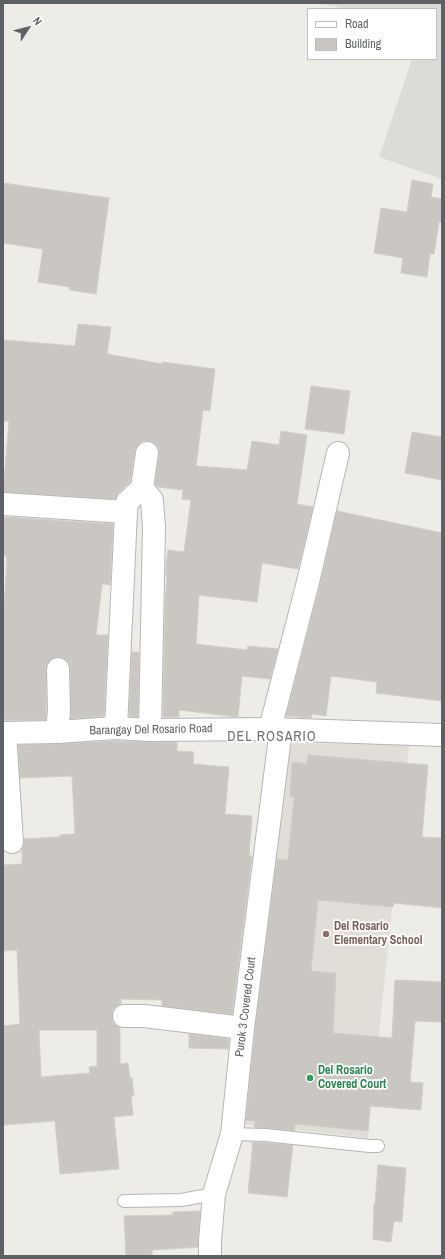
<!DOCTYPE html>
<html>
<head>
<meta charset="utf-8">
<style>
	body { margin:0 }
	#map { position:relative; width:445px; height:1259px; overflow:hidden; background:#eeece6; font-family:"Archivo Narrow",sans-serif }
	canvas { display:block }
	.frame { position:absolute; inset:0; border:4px solid #5d6165; pointer-events:none }
	.legend { position:absolute; left:307px; top:8px; width:130px; height:52px; box-sizing:border-box; background:#fff; border:1px solid #bec0c1; margin:0; padding:5px 7px; list-style:none; font-size:12px; color:#5d6165 }
	.legend li { display:flex; align-items:center; gap:8px; height:20px }
	.legend b { width:20px; border:1px solid #bec0c1 }
	.north { position:absolute; left:8px; top:8px; width:40px; height:40px; -webkit-text-stroke:3px #fff; paint-order:stroke; rotate:54deg; font-size:11px; font-weight:700; line-height:16px; text-align:center; color:#5d6165 }
	.north::after { content:''; display:block; margin:auto; width:14px; height:18px; background:#5d6165; clip-path:polygon(50% 0,100% 100%,50% 72%,0 100%) }
</style>
</head>
<body>
<div id="map">
<canvas width="445" height="1259"></canvas>
<div class="frame"></div>
<ul class="legend">
<li><b style="height:5px;background:#fff"></b>Road</li>
<li><b style="height:11px;background:#cac7c2"></b>Building</li>
</ul>
<div class="north">N</div>
</div>
<script>
const ctx = document.querySelector('canvas').getContext('2d');
ctx.lineJoin = 'round';
function fillPath(path, color) {
  ctx.fillStyle = color;
  ctx.fill(path, 'evenodd');
}
function shape(rows) {
  const path = new Path2D();
  for (const r of rows) {
    path.moveTo(r[0], r[1]);
    for (let i = 2; i < r.length; i += 2) path.lineTo(r[i], r[i + 1]);
  }
  return path;
}
function strokePath(path, color, width, dash) {
  ctx.strokeStyle = color;
  ctx.lineWidth = width;
  ctx.lineCap = dash ? 'butt' : 'round';
  ctx.setLineDash(dash || []);
  ctx.stroke(path);
}
function label(font, color, halo, rows, align = 'center') {
  ctx.font = font + ' "Archivo Narrow",sans-serif';
  ctx.lineWidth = 3.5;
  ctx.setLineDash([]);
  ctx.textBaseline = 'middle';
  ctx.strokeStyle = halo;
  ctx.fillStyle = color;
  for (const [text, x, y, turn = 0] of rows) {
    ctx.save();
    ctx.translate(x, y);
    ctx.rotate((+turn || 0) * Math.PI / 180);
    ctx.textAlign = isNaN(turn) ? turn : align;
    if (halo) ctx.strokeText(text, 0, 0);
    ctx.fillText(text, 0, 0);
    ctx.restore();
  }
}
fillPath(shape([
	[316,3,442,3,442,179,379,157,412,59,436,59,436,9,348,9]
]), '#dddbd8');
fillPath(shape([
	[285,743,409,745,368,1138,242,1124]
]), '#e1ddd7');
const building = shape([
	[412,180,433,184,431,197,442,199,442,223,439,222,434,254,430,254,427,277,401,273,403,258,374,253,381,208,407,212,412,180],
	[3,183,109,198,96,294,69,290,70,287,38,282,43,249,3,243,3,183],
	[78,324,111,327,107,354,162,364,162,362,215,369,210,411,203,410,196,466,247,470,252,441,279,445,281,431,307,435,297,504,313,507,298,569,262,563,257,602,199,595,196,644,247,650,248,646,278,649,270,679,242,676,238,717,179,710,179,717,163,717,165,606,167,576,166,576,166,564,168,550,184,552,191,500,182,499,183,490,158,487,155,484,159,454,159,449,155,443,149,441,143,441,137,446,135,451,130,482,118,493,115,499,3,492,9,421,3,421,3,340,75,346,78,324],
	[311,386,350,391,344,434,305,429,311,386],
	[412,432,442,437,442,480,405,473,412,432],
	[337,511,442,533,442,701,376,693,377,682,331,676,326,716,312,714,311,718,286,716,320,585,337,511],
	[3,517,113,524,110,585,102,584,96,635,108,635,104,716,71,719,70,668,69,663,64,658,57,657,51,659,47,663,46,669,46,720,3,720,3,618,7,562,6,555,3,555,3,517],
	[132,652,139,652,138,717,129,716,132,652],
	[116,741,149,742,177,742,177,751,194,752,193,764,229,767,225,814,252,816,249,856,252,856,232,1014,162,1006,162,1000,121,999,121,1004,113,1009,112,1016,113,1023,120,1028,120,1064,128,1063,130,1078,132,1078,134,1096,131,1096,133,1115,114,1117,119,1169,60,1174,55,1121,3,1125,3,1026,20,1024,17,950,3,951,3,865,22,864,22,849,23,847,24,839,60,837,60,835,75,834,72,776,20,778,18,745,57,744,116,741],
	[39,1030,97,1030,97,1066,89,1067,90,1073,41,1077,39,1030],
	[308,755,428,765,422,837,442,838,442,908,394,903,393,907,318,900,311,971,336,973,333,1033,392,1038,395,980,442,982,442,1022,415,1021,410,1082,423,1083,421,1110,370,1106,368,1131,295,1124,294,1131,254,1127,255,1121,246,1120,255,1029,277,859,288,860,294,797,290,796,292,762,307,764,308,755],
	[189,1034,229,1039,228,1049,189,1048,189,1034],
	[253,1142,293,1145,287,1197,248,1193,253,1142],
	[378,1165,406,1168,402,1222,394,1221,391,1242,373,1239,374,1204,375,1204,378,1165],
	[200,1211,198,1247,152,1250,152,1256,126,1256,124,1216,173,1215,173,1212,200,1211]
]);
fillPath(building, '#cac7c2');
strokePath(building, '#d2cdc5', 1);
const service = shape([
	[232,1134,265,1135,370,1146,378,1146],
	[124,1201,181,1200,214,1194]
]);
const minor = shape([
	[142,488,147,453],
	[3,504,126,512,116,728],
	[126,512,127,502,142,488,152,500,154,527,150,730],
	[270,729,308,582,338,453],
	[57,732,59,710,58,669],
	[5,733,12,842],
	[124,1016,144,1016,243,1028],
	[210,1256,210,1241,214,1194,232,1134,243,1028,281,729]
]);
const secondary = shape([
	[3,733,57,732,116,728,150,730,270,729,442,735]
]);
strokePath(service, '#b3b6b9', 14);
strokePath(minor, '#b3b6b9', 24);
strokePath(secondary, '#b2b5b9', 24);
strokePath(service, '#fff', 12);
strokePath(minor, '#fff', 22);
strokePath(secondary, '#fff', 22);
for (const [x, y, r, color] of [
	[326,934,4,"#8d6e63"],
	[310,1078,4,"#2e9e5b"]
]) {
  const dot = new Path2D();
  dot.arc(x, y, r, 0, 2 * Math.PI);
  ctx.fillStyle = color;
  ctx.fill(dot);
  strokePath(dot, '#fff', 1.5);
}
label('12px', '#5d6165', '#fff', [
	["Barangay Del Rosario Road",151,730,-1],
	["Purok 3 Covered Court",246,1007,-83]
]);
label('bold 12px', '#785e54', '#fff', [
	["Del Rosario",334,927],
	["Elementary School",334,941]
], 'left');
label('bold 12px', '#27864d', '#fff', [
	["Del Rosario",318,1071],
	["Covered Court",318,1085]
], 'left');
ctx.letterSpacing = '1px';
label('14px', '#6e7376', '#fff', [
	["DEL ROSARIO",272,737]
]);
ctx.letterSpacing = '0px';
</script>
</body>
</html>
